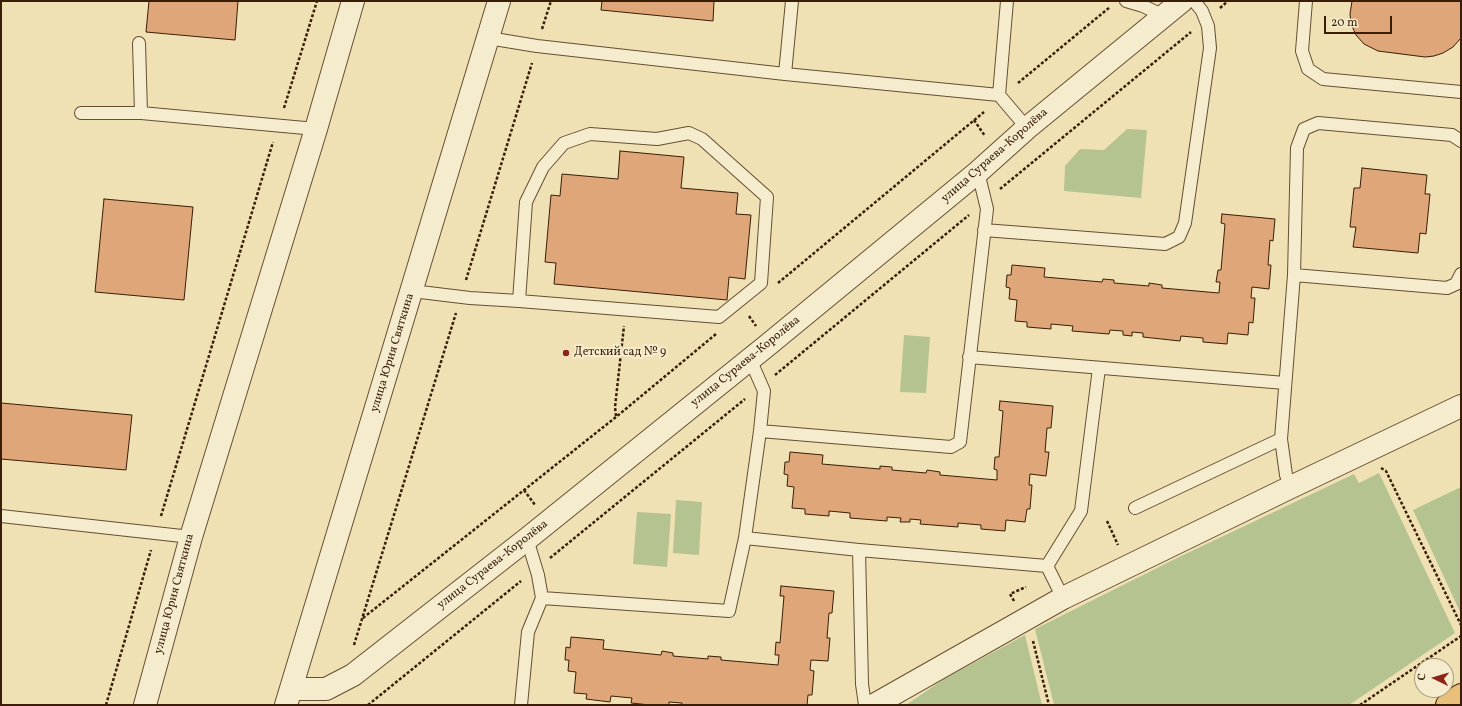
<!DOCTYPE html>
<html>
<head>
<meta charset="utf-8">
<style>
	body { margin:0 }
	#map { position:relative; width:1462px; height:706px; overflow:hidden; background:#efe1b4; font-family:Vollkorn,serif }
	canvas { display:block }
	.frame { position:absolute; inset:0; border:2px solid #391d06; pointer-events:none }
	.north { position:absolute; left:1414px; top:658px; width:40px; height:40px; box-sizing:border-box; background:#f5ecce; border:1px solid #aa997e; border-radius:50%; rotate:275deg; font-size:11px; font-weight:700; line-height:16px; text-align:center; color:#391d06 }
	.north::after { content:''; display:block; margin:auto; width:14px; height:18px; background:#8f2418; clip-path:polygon(50% 0,100% 100%,50% 72%,0 100%) }
	.scale { position:absolute; left:1324px; top:16px; width:68px; height:18px; box-sizing:border-box; border:2px solid #391d06; border-top:0; padding-left:5px; font-size:12px; line-height:14px; white-space:nowrap; color:#391d06; -webkit-text-stroke:3px #f5ecce; paint-order:stroke }
</style>
</head>
<body>
<div id="map">
<canvas width="1462" height="706"></canvas>
<div class="frame"></div>
<div class="north">С</div>
<div class="scale">20 m</div>
</div>
<script>
const ctx = document.querySelector('canvas').getContext('2d');
ctx.lineJoin = 'round';
function fillPath(path, color) {
  ctx.fillStyle = color;
  ctx.fill(path, 'evenodd');
}
function shape(rows) {
  const path = new Path2D();
  for (const r of rows) {
    path.moveTo(r[0], r[1]);
    for (let i = 2; i < r.length; i += 2) path.lineTo(r[i], r[i + 1]);
  }
  return path;
}
function strokePath(path, color, width, dash) {
  ctx.strokeStyle = color;
  ctx.lineWidth = width;
  ctx.lineCap = dash ? 'butt' : 'round';
  ctx.setLineDash(dash || []);
  ctx.stroke(path);
}
function label(font, color, halo, rows, align = 'center') {
  ctx.font = font + ' Vollkorn,serif';
  ctx.lineWidth = 4;
  ctx.setLineDash([]);
  ctx.textBaseline = 'middle';
  ctx.strokeStyle = halo;
  ctx.fillStyle = color;
  for (const [text, x, y, turn = 0] of rows) {
    ctx.save();
    ctx.translate(x, y);
    ctx.rotate((+turn || 0) * Math.PI / 180);
    ctx.textAlign = isNaN(turn) ? turn : align;
    if (halo) ctx.strokeText(text, 0, 0);
    ctx.fillText(text, 0, 0);
    ctx.restore();
  }
}
fillPath(shape([
	[1127,129,1147,130,1141,198,1064,191,1065,166,1080,149,1104,150],
	[904,335,930,337,926,393,900,392],
	[1379,473,1455,633,1349,705,1054,705,1035,629,1177,558,1354,474,1359,483],
	[1461,487,1461,614,1413,510],
	[676,500,702,502,699,555,673,553],
	[637,512,671,514,667,567,633,564],
	[1025,635,1042,705,906,705,944,679]
]), '#b5c390');
const building = shape([
	[149,1,238,1,235,40,146,32,149,1],
	[602,1,714,1,713,21,601,10,602,1],
	[1352,1,1461,1,1461,38,1453,47,1443,53,1434,56,1425,57,1378,51,1364,44,1356,35,1351,24,1350,14,1352,1],
	[620,151,684,157,681,188,738,193,736,214,751,215,745,279,729,277,727,300,554,284,556,263,545,262,551,195,560,196,562,174,618,179,620,151],
	[1362,168,1427,175,1425,194,1430,194,1426,234,1420,233,1418,253,1353,247,1356,227,1350,227,1354,188,1360,188,1362,168],
	[104,199,193,207,184,300,95,292,104,199],
	[1222,214,1275,219,1273,241,1270,240,1268,265,1271,265,1269,289,1252,287,1251,298,1255,298,1253,323,1249,322,1248,335,1228,333,1227,344,1203,342,1203,338,1181,336,1180,341,1143,337,1143,333,1132,332,1132,336,1123,335,1123,331,1110,330,1109,334,1072,331,1073,326,1051,324,1051,329,1027,327,1027,322,1015,321,1017,300,1009,299,1010,288,1006,287,1007,275,1011,275,1012,265,1045,268,1044,277,1102,282,1103,279,1114,280,1114,283,1149,286,1149,283,1162,285,1162,288,1219,293,1220,282,1216,282,1218,270,1221,270,1225,224,1221,223,1222,214],
	[1000,401,1053,406,1051,428,1047,428,1045,452,1049,452,1046,476,1030,474,1029,485,1032,485,1030,509,1027,509,1025,522,1006,520,1005,531,981,529,981,525,958,523,958,527,920,524,921,520,910,519,910,522,900,522,901,518,887,517,887,521,850,518,850,513,829,511,829,516,805,514,805,509,792,508,794,487,787,486,788,475,784,474,785,462,789,462,790,452,823,455,822,464,880,469,880,466,892,467,892,470,926,473,927,470,940,472,940,475,997,480,997,470,994,469,995,457,999,457,1003,411,999,410,1000,401],
	[1,403,132,415,126,470,1,459,1,403],
	[781,586,834,591,832,613,829,613,827,638,830,638,828,661,811,660,810,670,814,671,812,695,808,695,807,705,682,705,682,703,669,702,669,705,650,705,631,703,632,698,611,696,610,702,586,699,587,694,574,693,576,672,568,671,569,660,565,660,566,647,570,648,571,637,604,640,603,649,661,655,662,651,673,653,673,656,708,659,708,656,721,657,721,660,778,665,779,655,775,655,776,642,780,643,784,596,780,596,781,586]
]);
fillPath(building, '#dfa679');
strokePath(building, '#391d06', 1);
const lane = shape([
	[1126,1,1143,6,1164,16],
	[1306,1,1302,51,1308,69,1323,79,1461,92],
	[488,38,537,46,785,74,999,95,1027,128],
	[139,43,141,113],
	[785,74,792,1],
	[999,95,1007,1],
	[81,113,141,113,316,129],
	[984,230,1165,244,1179,237,1185,223,1210,48,1208,26,1202,11,1194,1],
	[1294,275,1447,288,1456,284,1461,274],
	[412,291,470,298,519,301,719,317,761,283,767,197,702,139,689,133,657,139,590,134,564,143,543,167,526,202,519,301],
	[969,357,1285,383],
	[760,431,951,447,960,442,987,209,978,172],
	[1291,487,1286,475,1281,439,1294,275,1297,148,1304,129,1318,123,1452,135,1461,141],
	[1135,508,1281,439],
	[1,516,191,537],
	[745,538,859,550,1047,566,1063,598],
	[527,539,538,575,542,598,729,611,745,538,760,431,764,391,750,359],
	[859,550,862,684,865,705],
	[1047,566,1081,511,1099,368],
	[521,705,528,632,542,598]
]);
const street = shape([
	[291,689,326,689,353,675,527,539,769,344,978,172,1027,128,1182,1],
	[145,705,191,537,316,129,353,1],
	[286,705,499,1],
	[874,705,1063,598,1291,487,1461,406]
]);
const primary = shape([
	[1447,705,1461,695]
]);
strokePath(lane, '#664e32', 14);
strokePath(street, '#664e32', 24);
strokePath(primary, '#391d06', 24);
strokePath(shape([
	[1220,8,1228,1],
	[542,29,551,1],
	[1018,83,1110,7],
	[284,108,317,1],
	[974,120,985,136],
	[1000,189,1191,32],
	[466,280,532,63],
	[778,283,984,112],
	[749,316,756,326],
	[775,375,969,215],
	[616,416,615,407,624,326],
	[1381,468,1386,471,1461,625],
	[524,490,535,505],
	[161,516,273,142],
	[1107,521,1118,545],
	[550,558,745,399],
	[1014,601,1010,594,1026,587],
	[363,618,616,417,716,334],
	[1033,641,1049,705],
	[354,645,456,313],
	[106,705,151,550],
	[368,705,521,581],
	[1360,705,1461,636]
]), '#391d06', 2.5, [3, 2]);
strokePath(lane, '#f5ecce', 12);
strokePath(street, '#f5ecce', 22);
strokePath(primary, '#e8c07a', 22);
for (const [x, y, r, color] of [
	[566,353,4,"#8f2418"]
]) {
  const dot = new Path2D();
  dot.arc(x, y, r, 0, 2 * Math.PI);
  ctx.fillStyle = color;
  ctx.fill(dot);
  strokePath(dot, '#f5ecce', 1.5);
}
label('12px', '#391d06', '#f5ecce', [
	["улица Сураева-Королёва",995,156,-41],
	["улица Юрия Святкина",393,353,-73],
	["улица Сураева-Королёва",746,362,-39],
	["улица Сураева-Королёва",493,565,-38],
	["улица Юрия Святкина",175,594,-75]
]);
label('12px', '#391d06', '#f5ecce', [
	["Детский сад № 9",574,353]
], 'left');
</script>
</body>
</html>
